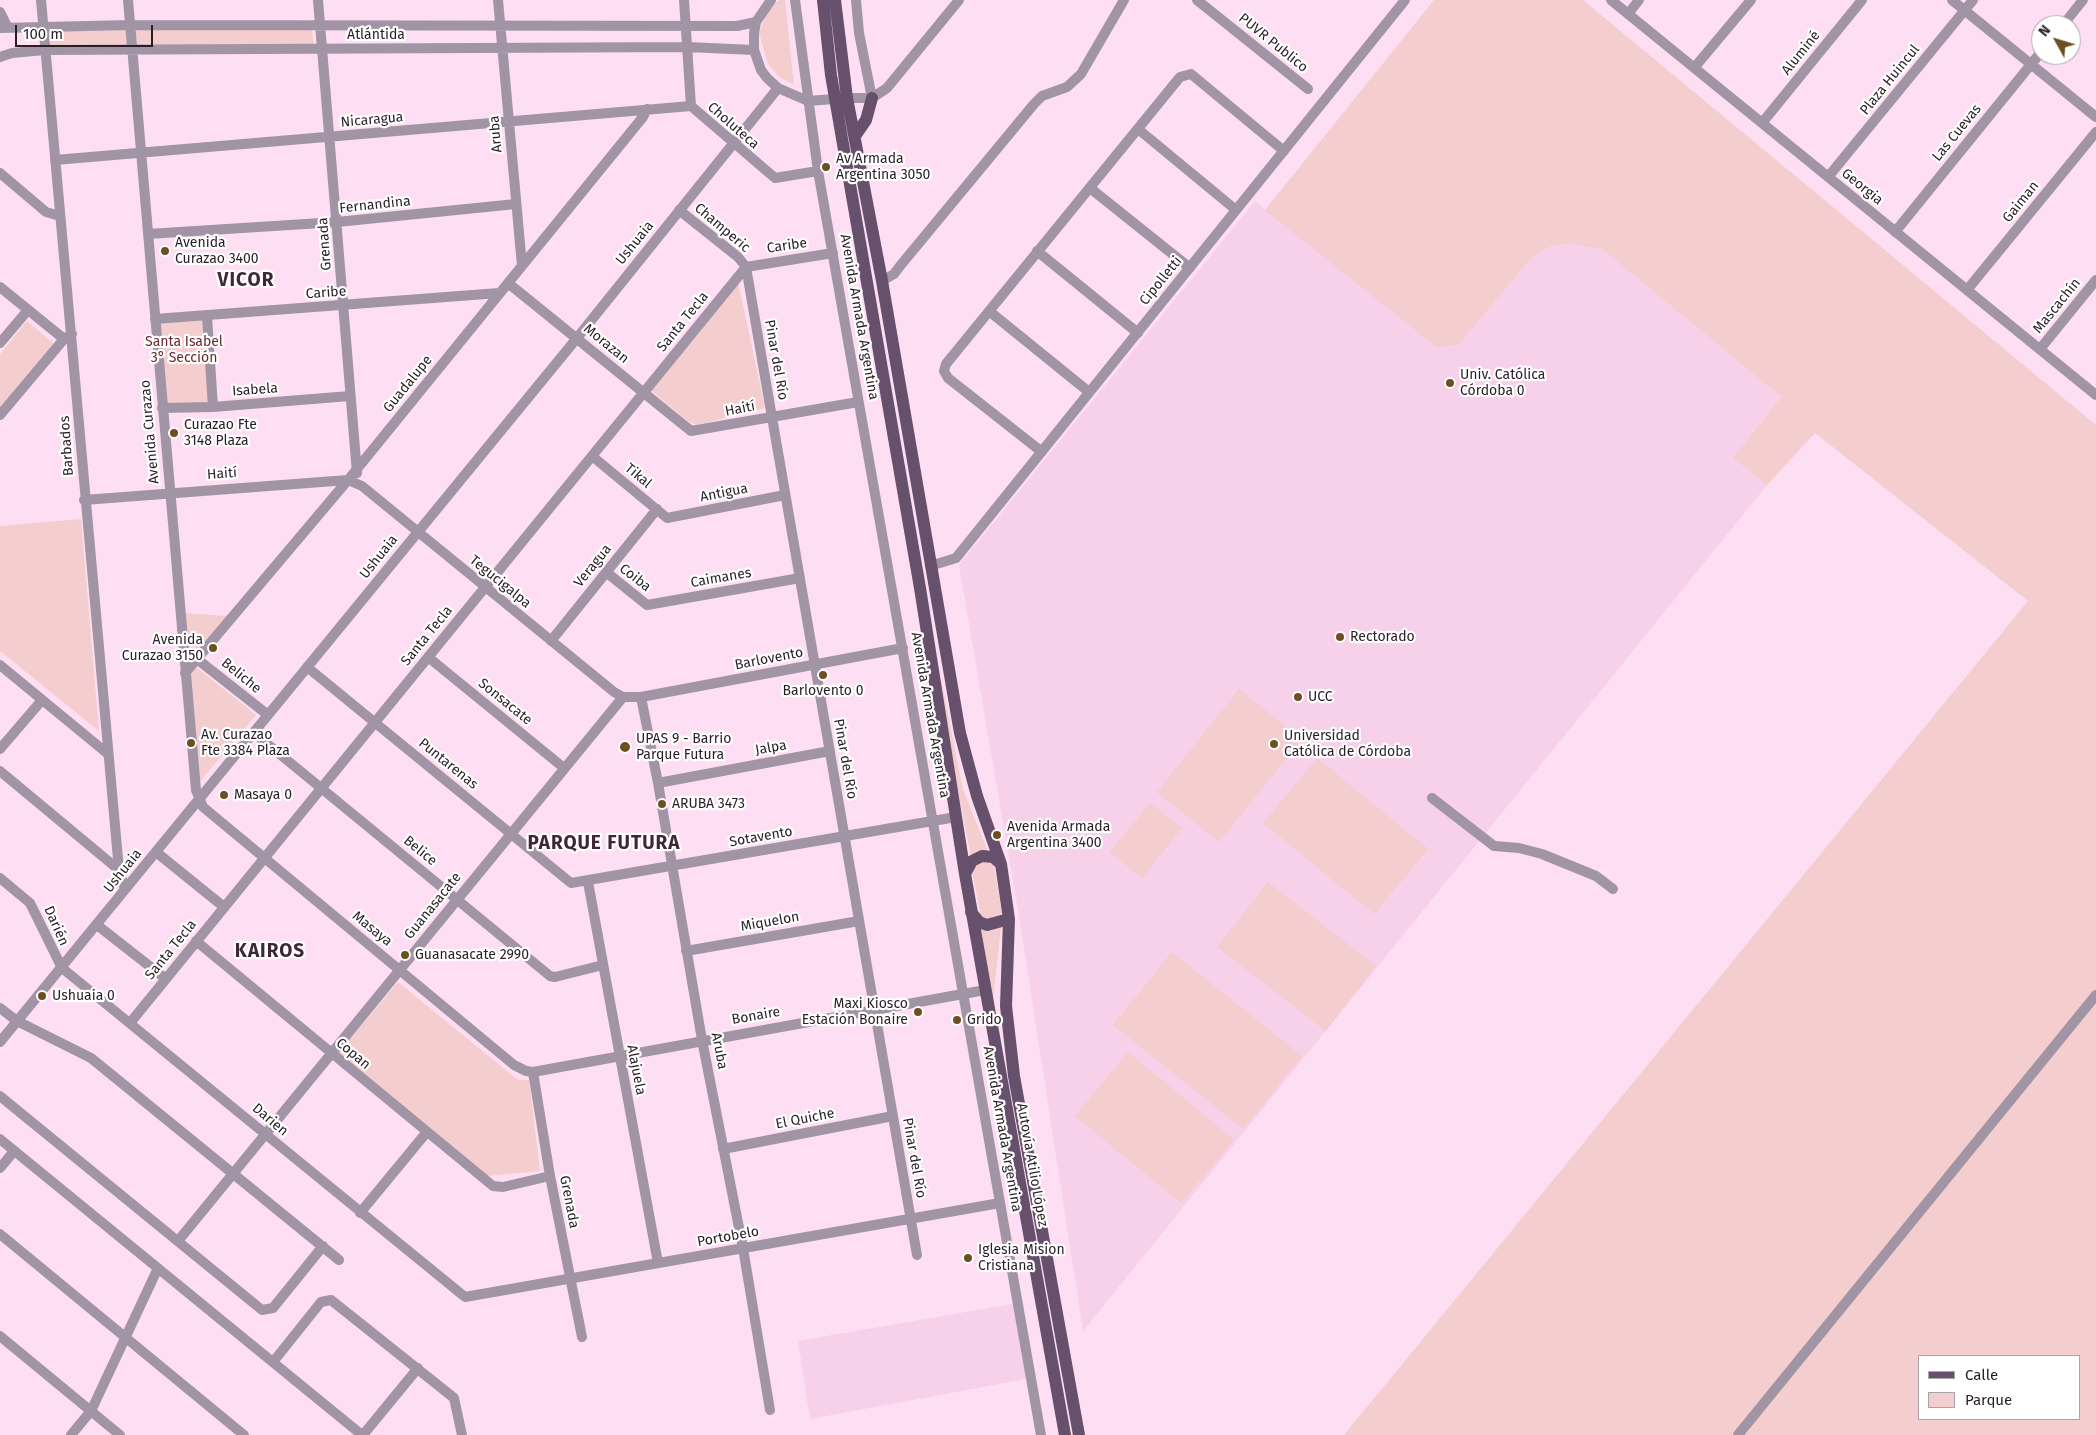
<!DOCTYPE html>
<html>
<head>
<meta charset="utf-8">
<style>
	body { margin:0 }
	#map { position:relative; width:2096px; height:1435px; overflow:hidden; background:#fedef3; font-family:"Fira Sans",sans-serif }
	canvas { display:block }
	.legend { position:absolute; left:1918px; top:1355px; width:162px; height:65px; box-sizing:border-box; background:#fff; border:1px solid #a9a5a8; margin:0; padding:6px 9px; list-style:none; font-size:15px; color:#291e26 }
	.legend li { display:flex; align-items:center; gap:10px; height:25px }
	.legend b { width:25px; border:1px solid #a9a5a8 }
	.north { position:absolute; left:2031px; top:15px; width:50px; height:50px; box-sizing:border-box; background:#fff; border:1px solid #a9a5a8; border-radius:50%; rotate:309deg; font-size:14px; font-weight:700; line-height:20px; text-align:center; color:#291e26 }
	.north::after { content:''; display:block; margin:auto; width:18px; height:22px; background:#6e4f24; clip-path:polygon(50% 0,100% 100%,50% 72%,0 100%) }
	.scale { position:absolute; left:15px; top:25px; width:138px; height:22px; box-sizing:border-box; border:2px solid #291e26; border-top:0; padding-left:6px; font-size:15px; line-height:18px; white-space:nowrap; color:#291e26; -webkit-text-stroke:4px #fff; paint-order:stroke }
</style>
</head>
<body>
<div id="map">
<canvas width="2096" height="1435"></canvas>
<ul class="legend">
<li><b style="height:6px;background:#66506b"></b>Calle</li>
<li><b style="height:14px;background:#f4cdce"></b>Parque</li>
</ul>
<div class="north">N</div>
<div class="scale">100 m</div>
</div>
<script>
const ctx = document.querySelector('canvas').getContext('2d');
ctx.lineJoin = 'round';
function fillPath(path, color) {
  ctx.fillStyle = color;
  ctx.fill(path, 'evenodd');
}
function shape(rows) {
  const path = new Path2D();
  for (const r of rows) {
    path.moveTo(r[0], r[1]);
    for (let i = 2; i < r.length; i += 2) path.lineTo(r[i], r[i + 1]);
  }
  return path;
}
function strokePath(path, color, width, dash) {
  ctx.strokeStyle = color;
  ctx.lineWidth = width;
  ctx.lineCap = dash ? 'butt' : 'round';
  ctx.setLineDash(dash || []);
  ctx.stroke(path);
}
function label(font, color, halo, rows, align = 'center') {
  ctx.font = font + ' "Fira Sans",sans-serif';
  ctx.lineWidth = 4.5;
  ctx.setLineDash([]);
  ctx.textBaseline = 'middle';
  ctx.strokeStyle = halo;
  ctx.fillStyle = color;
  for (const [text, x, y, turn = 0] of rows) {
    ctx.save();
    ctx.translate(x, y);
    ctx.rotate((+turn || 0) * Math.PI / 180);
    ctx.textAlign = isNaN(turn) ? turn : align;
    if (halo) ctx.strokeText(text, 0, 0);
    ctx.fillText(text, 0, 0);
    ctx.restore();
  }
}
fillPath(shape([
	[1255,201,1436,347,1530,259,1549,247,1575,242,1602,249,1781,397,1733,458,1767,485,1083,1331,1020,922,959,565],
	[1018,1303,1031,1378,810,1419,798,1341]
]), '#f7d0ea');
fillPath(shape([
	[780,0,785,0,794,85,779,77,768,64,759,33,766,15,775,3],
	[1434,0,1583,0,2096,425,2096,1435,1344,1435,2028,601,1815,433,1767,485,1733,458,1781,397,1602,249,1570,243,1549,247,1530,259,1458,345,1436,347,1265,210],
	[1920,1356,2080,1356,2080,1419,1920,1419],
	[127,26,129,47,48,47,46,29],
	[312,28,314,51,136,46,135,30],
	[738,282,765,408,697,425,689,422,648,388],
	[205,317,211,404,165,407,158,321],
	[27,321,54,344,0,409,0,354],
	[81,519,99,731,0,651,0,526],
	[184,613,227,616,189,664],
	[936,654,963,789,988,852,971,857,944,718],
	[196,667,256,715,197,785,190,674],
	[1239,689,1302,739,1219,842,1157,792],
	[1317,758,1428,849,1374,914,1263,823],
	[1150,803,1182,828,1142,878,1110,852],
	[985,861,993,865,995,872,1002,913,998,920,987,922,981,917,972,871,975,863],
	[1268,882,1376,966,1326,1031,1217,947],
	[1001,927,993,1000,980,929],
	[1172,952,1302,1056,1243,1129,1113,1025],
	[398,982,518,1080,529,1080,540,1171,488,1176,338,1053],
	[1128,1052,1234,1140,1181,1203,1075,1116]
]), '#f4cdce');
strokePath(shape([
	[41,0,119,870,125,889],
	[128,0,196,790,203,807,514,1065,526,1071,533,1072,985,990],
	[318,0,357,473],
	[498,0,522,266],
	[684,0,691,106,775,178,818,171],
	[771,0,756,22,754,33,754,50,761,70,767,78,778,88,808,101,847,98,872,98],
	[795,0,818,171,1041,1435],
	[856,0,859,33,872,98],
	[1197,0,1308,89],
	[1611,0,2096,395],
	[1952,0,2096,117],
	[0,12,7,26],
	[1628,14,1639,0],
	[2063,25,2083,0],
	[0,28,130,25,737,26,756,22],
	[0,57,12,53,45,50,687,47,754,50],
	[1694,68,1751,0],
	[872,98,887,88,959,0],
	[1762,123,1862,0],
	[1138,129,1236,210],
	[55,160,691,106],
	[0,173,46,212,60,216],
	[1828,177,1973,0],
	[1090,188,1190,268],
	[679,210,738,257,746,267,917,1255],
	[1895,232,2041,52],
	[148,234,337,222,516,204],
	[1037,251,1138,333],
	[746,267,833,253],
	[882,281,894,274,900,266,1034,104,1042,96,1067,87,1081,74,1124,0],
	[508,283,691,431,858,402],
	[0,287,64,339],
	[1967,290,2096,132],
	[989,311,1089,392],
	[207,316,213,407],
	[155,319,499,293],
	[0,343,28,310],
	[2040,349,2096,280],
	[162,408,213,407,350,396],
	[0,415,64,339,72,334],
	[1042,452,948,378,944,371,946,364,1180,77,1191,74,1284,151],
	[592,456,667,518,785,495],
	[84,500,348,480,362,486,614,692,623,697,641,697,903,648],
	[930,566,956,558,1405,0],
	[606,572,647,605,800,578],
	[551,641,657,509],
	[428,657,564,768],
	[197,659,268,715],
	[0,665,108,754],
	[307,667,571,883,956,817],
	[185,673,348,480,643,117,647,109],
	[641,697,658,783,702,1040,743,1248,770,1410],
	[254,733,550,976,555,977,603,965],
	[0,749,42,700],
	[0,771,119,870],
	[658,783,830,751],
	[1432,798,1494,846,1519,848,1542,854,1596,876,1613,889],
	[156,852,224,907],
	[0,878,30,903,62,968,465,1297,1000,1203],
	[588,882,658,1263],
	[97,925,166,979],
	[196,941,493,1186,503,1187,550,1176],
	[686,951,859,921],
	[0,1008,17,1021,91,1058,339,1260],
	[130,1023,746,267],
	[0,1042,577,338,778,88],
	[533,1072,550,1176,582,1337],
	[0,1096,262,1310,273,1308,323,1246],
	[0,1139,362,1435],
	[723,1149,893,1116],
	[0,1168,14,1151],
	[360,1213,426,1133],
	[0,1234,244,1435],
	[178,1241,623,697],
	[0,1336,120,1435],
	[273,1362,321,1302,331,1300,454,1398,462,1435],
	[71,1435,91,1411,158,1268],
	[363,1435,418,1368],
	[1738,1435,2096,995]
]), '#a194a4', 10);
strokePath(shape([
	[823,0,831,75,920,588,965,874,1065,1435],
	[835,0,847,98,882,281,960,733,977,796,1001,864,1009,919,1006,1006,1014,1076,1079,1435],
	[855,136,866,120,872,98],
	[965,874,972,861,982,856,993,857,1001,864],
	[971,912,979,922,987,925,1009,919]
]), '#66506b', 12);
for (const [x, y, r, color] of [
	[826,167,5,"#6e4f24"],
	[165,251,5,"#6e4f24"],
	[1450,383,5,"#6e4f24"],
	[174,433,5,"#6e4f24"],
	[1340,637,5,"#6e4f24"],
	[213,648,5,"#6e4f24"],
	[823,675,5,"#6e4f24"],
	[1298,697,5,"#6e4f24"],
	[191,743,5,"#6e4f24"],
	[1274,744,5,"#6e4f24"],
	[625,747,6,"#6e4f24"],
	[224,795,5,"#6e4f24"],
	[662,804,5,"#6e4f24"],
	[997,835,5,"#6e4f24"],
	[405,955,5,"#6e4f24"],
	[42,996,5,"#6e4f24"],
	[918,1012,5,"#6e4f24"],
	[957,1020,5,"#6e4f24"],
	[968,1258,5,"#6e4f24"]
]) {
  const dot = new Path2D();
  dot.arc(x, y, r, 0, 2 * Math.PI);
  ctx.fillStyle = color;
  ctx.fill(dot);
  strokePath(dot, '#fff', 2);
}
label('14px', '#291e26', '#fff', [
	["Atlántida",376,35],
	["PUVR Publico",1273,43,39],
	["Aluminé",1801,53,-51],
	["Plaza Huincul",1890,80,-51],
	["Nicaragua",372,120,-5],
	["Choluteca",733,126,41],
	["Las Cuevas",1957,133,-51],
	["Aruba",496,134,-95],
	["Georgia",1862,187,39],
	["Gaiman",2021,202,-51],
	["Fernandina",375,205,-6],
	["Champeric",722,228,40],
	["Ushuaia",635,243,-51],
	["Grenada",325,244,-94],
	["Caribe",787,246,-8],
	["Cipolletti",1161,281,-51],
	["Caribe",326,293,-4],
	["Mascachín",2057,306,-51],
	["Avenida Armada Argentina",859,317,80],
	["Santa Tecla",683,322,-51],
	["Morazan",606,344,39],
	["Pinar del Río",776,360,80],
	["Guadalupe",408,384,-51],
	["Isabela",255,390,-4],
	["Haití",740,409,-11],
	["Avenida Curazao",150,432,-95],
	["Barbados",67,446,-94],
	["Haití",222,474,-4],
	["Tikal",638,476,40],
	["Antigua",724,493,-11],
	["Ushuaia",379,557,-51],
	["Veragua",593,566,-51],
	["Coiba",635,578,38],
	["Caimanes",721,578,-10],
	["Tegucigalpa",500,582,39],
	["Santa Tecla",427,636,-51],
	["Barlovento",769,659,-11],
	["Beliche",241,676,39],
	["Sonsacate",505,702,39],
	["Avenida Armada Argentina",930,715,80],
	["Jalpa",771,748,-10],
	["Pinar del Río",845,759,80],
	["Puntarenas",448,764,39],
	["Sotavento",761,837,-10],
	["Belice",420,851,39],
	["Ushuaia",123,871,-51],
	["Guanasacate",433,906,-51],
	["Miquelon",770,922,-10],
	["Darién",56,926,66],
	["Masaya",372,929,39],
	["Santa Tecla",171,950,-51],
	["Bonaire",756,1016,-10],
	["Aruba",719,1051,79],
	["Copan",353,1054,40],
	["Alajuela",636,1070,79],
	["El Quiche",805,1119,-11],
	["Darien",270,1120,40],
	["Avenida Armada Argentina",1002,1129,80],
	["Pinar del Río",914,1158,80],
	["Autovía Atilio López",1032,1165,80],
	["Grenada",569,1202,79],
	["Portobelo",728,1237,-10]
]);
label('14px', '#291e26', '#fff', [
	["Av Armada",836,159],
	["Argentina 3050",836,175],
	["Avenida",175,243],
	["Curazao 3400",175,259],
	["Univ. Católica",1460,375],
	["Córdoba 0",1460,391],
	["Curazao Fte",184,425],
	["3148 Plaza",184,441],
	["Rectorado",1350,637],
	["Avenida",203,640,"right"],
	["Curazao 3150",203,656,"right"],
	["Barlovento 0",823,691,"center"],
	["UCC",1308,697],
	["Av. Curazao",201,735],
	["Fte 3384 Plaza",201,751],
	["Universidad",1284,736],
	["Católica de Córdoba",1284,752],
	["UPAS 9 - Barrio",636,739],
	["Parque Futura",636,755],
	["Masaya 0",234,795],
	["ARUBA 3473",672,804],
	["Avenida Armada",1007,827],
	["Argentina 3400",1007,843],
	["Guanasacate 2990",415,955],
	["Ushuaia 0",52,996],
	["Maxi Kiosco",908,1004,"right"],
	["Estación Bonaire",908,1020,"right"],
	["Grido",967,1020],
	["Iglesia Mision",978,1250],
	["Cristiana",978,1266]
], 'left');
label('14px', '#692930', '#fff', [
	["Santa Isabel",184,342],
	["3° Sección",184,358]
]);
ctx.letterSpacing = '1px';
label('bold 19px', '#3f2738', '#fff', [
	["VICOR",246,281],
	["PARQUE FUTURA",604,844],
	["KAIROS",270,952]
]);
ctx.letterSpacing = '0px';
</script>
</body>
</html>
